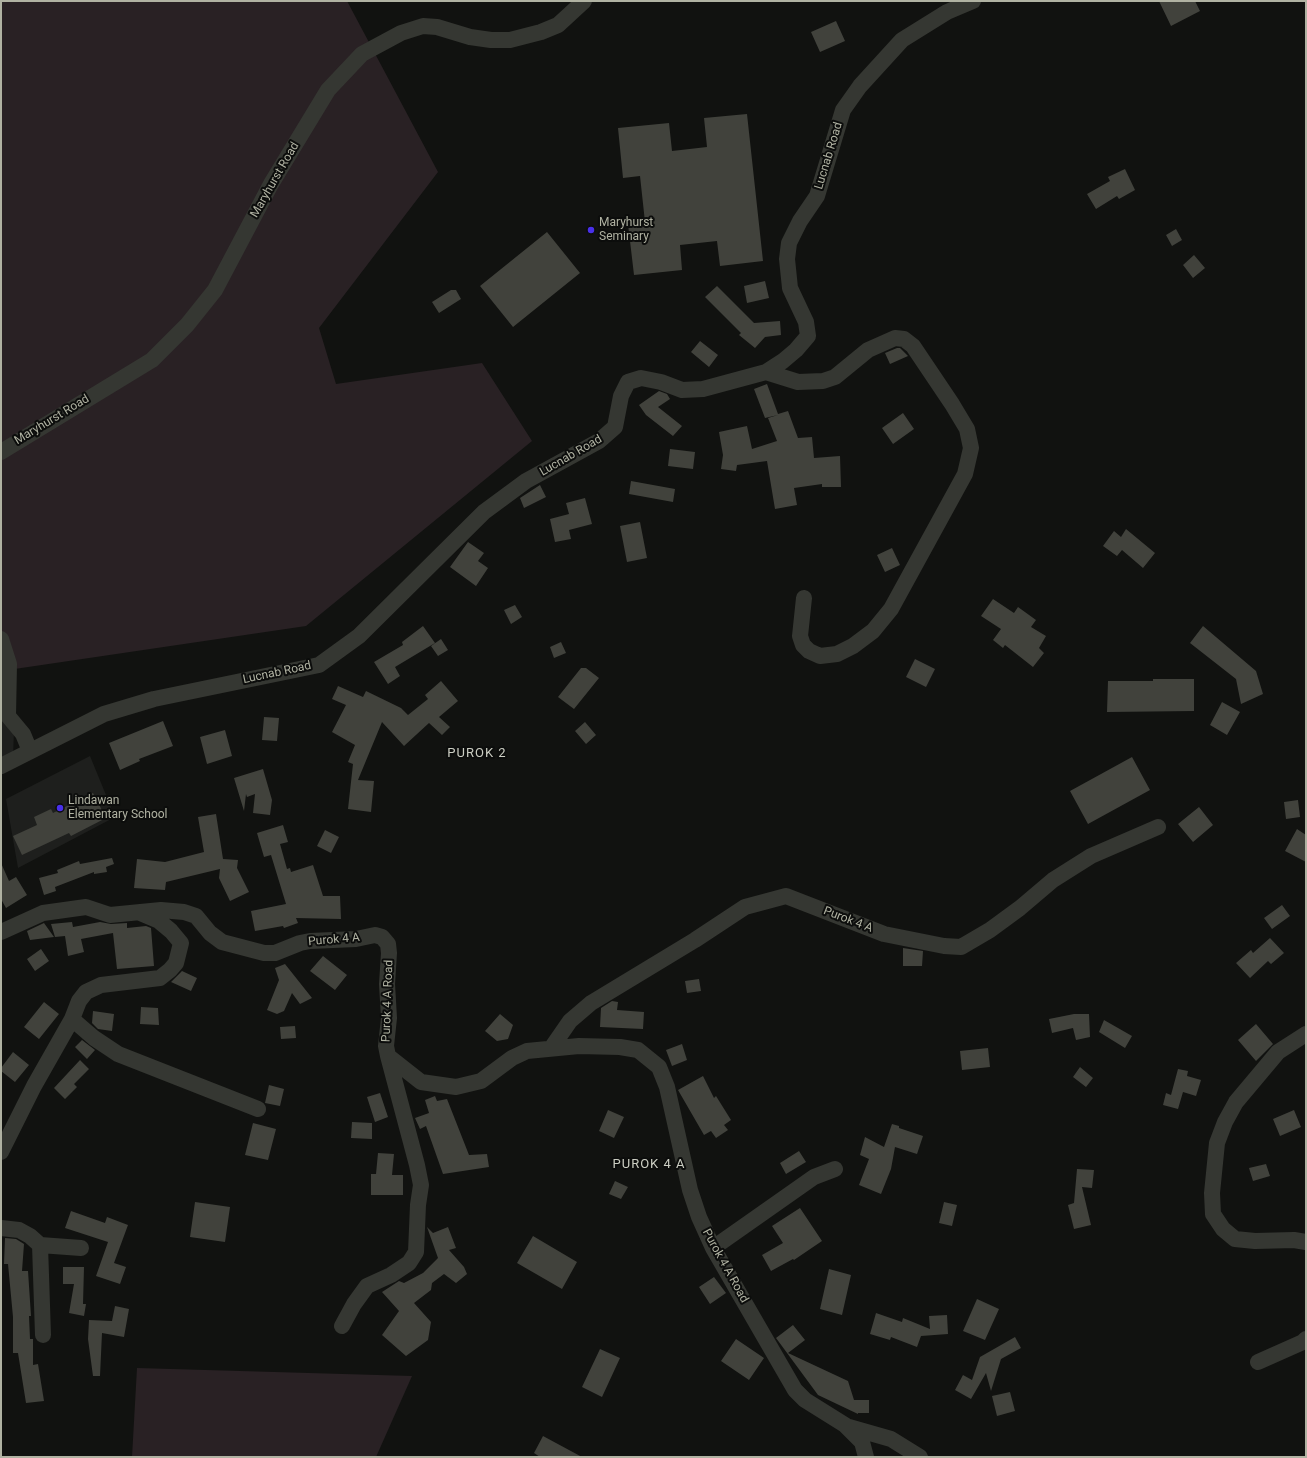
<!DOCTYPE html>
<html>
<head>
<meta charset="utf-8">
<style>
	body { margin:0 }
	#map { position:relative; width:1307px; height:1458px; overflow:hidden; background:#111210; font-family:Roboto,sans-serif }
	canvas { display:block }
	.frame { position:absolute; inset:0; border:2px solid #b0b2a2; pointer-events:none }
</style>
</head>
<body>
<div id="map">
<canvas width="1307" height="1458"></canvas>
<div class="frame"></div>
</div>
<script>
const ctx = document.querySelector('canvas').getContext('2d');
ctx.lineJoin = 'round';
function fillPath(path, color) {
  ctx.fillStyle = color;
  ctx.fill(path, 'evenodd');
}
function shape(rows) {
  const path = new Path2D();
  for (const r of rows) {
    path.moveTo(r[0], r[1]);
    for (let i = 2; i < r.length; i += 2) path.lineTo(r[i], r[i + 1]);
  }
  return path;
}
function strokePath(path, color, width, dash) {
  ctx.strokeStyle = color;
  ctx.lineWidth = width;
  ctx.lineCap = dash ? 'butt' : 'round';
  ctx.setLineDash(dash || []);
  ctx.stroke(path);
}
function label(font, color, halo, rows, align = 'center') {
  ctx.font = font + ' Roboto,sans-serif';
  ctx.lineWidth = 4;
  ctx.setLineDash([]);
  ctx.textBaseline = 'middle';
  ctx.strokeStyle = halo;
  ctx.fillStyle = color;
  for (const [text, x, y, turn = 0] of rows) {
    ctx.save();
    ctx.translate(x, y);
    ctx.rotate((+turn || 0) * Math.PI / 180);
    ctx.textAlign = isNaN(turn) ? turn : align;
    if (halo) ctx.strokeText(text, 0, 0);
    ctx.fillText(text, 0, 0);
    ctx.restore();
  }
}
fillPath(shape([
	[1,718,14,730,13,757,1,761],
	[90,756,115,817,18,868,6,799]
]), '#1e1f1d');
fillPath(shape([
	[1,1,347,1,438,172,319,328,336,384,482,363,532,441,306,626,1,671],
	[137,1368,412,1376,376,1457,132,1457]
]), '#292124');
fillPath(shape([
	[1159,1,1195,1,1200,11,1171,26],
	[836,21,845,41,820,52,811,32],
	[747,114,763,261,720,266,717,241,680,245,682,270,634,275,628,224,645,222,640,176,623,178,618,128,669,123,672,151,707,147,704,118],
	[1125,169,1135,190,1119,199,1117,196,1096,209,1087,194,1110,181,1108,177],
	[1176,229,1182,240,1172,246,1166,235],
	[547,232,580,273,513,327,480,286],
	[1194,255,1205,268,1193,278,1183,265],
	[765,281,769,298,747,303,744,286],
	[717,286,754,323,780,321,781,335,765,337,755,348,739,335,741,333,705,297],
	[451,290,456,290,461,299,439,313,432,302],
	[700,341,718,355,709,367,691,352],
	[897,348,900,348,908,356,890,364,885,353],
	[767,384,778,414,788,411,798,438,812,437,814,458,840,456,841,487,822,487,822,484,794,488,797,505,775,509,767,461,737,465,736,471,721,469,723,455,719,432,747,426,752,449,777,441,768,418,778,415,765,418,754,389],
	[659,391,667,394,670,399,658,407,682,426,673,436,646,415,639,405],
	[903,413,914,429,893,444,882,428],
	[670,449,695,452,693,469,668,466],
	[631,481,675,489,673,502,629,494],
	[540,485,546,497,524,508,520,498],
	[585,498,592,524,569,530,571,539,555,542,550,519,569,514,566,503],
	[640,522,647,558,627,562,620,526],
	[1126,529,1155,553,1143,568,1122,550,1117,556,1103,546,1114,531,1121,537],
	[468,542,484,553,478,561,488,568,476,586,450,567],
	[892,548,900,565,885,572,877,555],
	[993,599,1014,613,1018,607,1036,620,1031,627,1046,636,1039,648,1044,653,1033,667,1005,645,1003,648,993,640,1001,629,981,616],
	[515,605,522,617,511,624,504,610],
	[423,626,435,643,395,667,400,676,388,684,374,662,403,645,402,642],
	[1203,626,1256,671,1263,694,1241,704,1236,679,1190,643],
	[441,639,448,650,438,656,431,646],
	[561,642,566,653,554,658,550,647],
	[915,659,935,669,926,687,906,677],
	[581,668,586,668,599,678,574,709,558,697],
	[1153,679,1194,679,1194,711,1107,712,1108,681,1153,681],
	[441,681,458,701,439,717,450,727,442,735,429,723,404,746,382,722,358,780,374,781,371,812,348,809,353,764,348,762,355,745,332,732,346,705,332,699,338,686,363,697,366,691,401,708,408,715,428,699,425,695],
	[1222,702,1240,712,1227,735,1210,725],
	[264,717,279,718,277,741,262,740],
	[163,721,173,746,139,759,140,761,120,770,109,743],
	[585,722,596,735,586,744,575,731],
	[225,730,232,756,207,764,200,737],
	[1132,757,1150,790,1088,824,1070,791],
	[263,769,272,800,270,815,253,813,255,794,247,797,246,794,244,811,234,778],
	[93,793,106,818,71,836,69,833,22,855,13,836,37,825,34,817,51,809,53,813],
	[1298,800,1300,817,1286,819,1284,802],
	[1199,807,1213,825,1193,842,1178,824],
	[216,814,223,859,238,860,237,868,249,892,230,901,219,878,220,869,166,882,165,890,134,888,137,859,165,862,204,852,198,817],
	[283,825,288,842,280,844,287,869,290,868,291,872,313,865,323,896,340,896,341,919,296,918,298,923,284,928,283,926,255,931,251,911,286,904,271,855,264,857,257,833],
	[1297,829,1306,835,1306,862,1285,851],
	[325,830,339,837,331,853,317,846],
	[112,858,114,864,106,867,107,872,94,874,94,872,55,887,56,891,44,895,39,878,58,873,57,870,79,861,80,864],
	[1,863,9,881,16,877,27,895,6,908,1,899],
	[1282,905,1290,916,1272,929,1264,918],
	[72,922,73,927,100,922,111,924,127,923,127,928,146,926,151,928,154,966,117,969,113,933,81,939,84,952,68,956,65,936,55,937,51,924],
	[44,923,54,937,30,940,27,931],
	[1270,938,1284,953,1271,964,1268,961,1250,978,1236,963,1251,950,1253,953],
	[903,948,923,951,922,966,903,966],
	[41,949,49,961,35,971,27,959],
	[323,956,347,975,335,990,310,971],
	[285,964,312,998,300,1004,292,993,284,1011,277,1014,267,1010,279,980,275,968],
	[182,971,197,978,191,991,171,982],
	[699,979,701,991,687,993,685,981],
	[612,1001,618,1002,617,1010,644,1012,643,1029,600,1027,601,1008],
	[44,1002,59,1014,39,1039,24,1027],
	[141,1007,158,1008,159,1025,140,1024],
	[93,1011,114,1014,112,1031,98,1029,92,1023],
	[500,1014,513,1025,508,1039,497,1041,485,1031],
	[1074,1014,1089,1014,1090,1037,1076,1040,1073,1028,1052,1033,1049,1019],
	[1104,1020,1132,1036,1125,1048,1099,1032],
	[1256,1024,1273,1044,1256,1061,1238,1040],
	[295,1026,296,1038,281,1039,280,1027],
	[82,1040,95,1050,87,1059,75,1047],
	[682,1044,687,1060,672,1066,666,1050],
	[988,1048,990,1067,962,1070,960,1051],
	[13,1052,29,1065,15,1082,1,1071,1,1068],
	[80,1060,89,1069,74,1084,77,1087,65,1099,54,1088],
	[1080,1067,1093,1078,1086,1087,1073,1077],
	[1178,1069,1188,1071,1187,1076,1201,1080,1196,1096,1183,1092,1178,1109,1163,1105,1166,1093,1171,1095],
	[703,1076,714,1098,716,1096,731,1120,724,1125,728,1130,716,1138,711,1131,704,1135,678,1090],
	[269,1085,284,1089,280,1106,265,1103],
	[380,1093,388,1117,375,1122,367,1097],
	[435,1096,437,1101,447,1099,469,1155,487,1154,489,1167,443,1174,426,1126,420,1129,415,1118,429,1113,425,1100],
	[608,1110,624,1117,614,1138,599,1131],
	[1294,1110,1301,1127,1280,1136,1273,1119],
	[352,1122,372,1123,372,1139,351,1138],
	[253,1123,276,1129,268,1160,245,1155],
	[892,1124,899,1126,899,1128,923,1136,917,1154,895,1147,891,1169,881,1194,859,1185,869,1159,860,1155,865,1137,884,1147],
	[799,1151,806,1162,786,1174,780,1163],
	[378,1153,394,1154,392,1175,403,1175,403,1195,371,1195,371,1174,376,1174],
	[1266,1164,1270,1176,1253,1181,1249,1168],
	[1077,1169,1094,1170,1092,1188,1082,1187,1091,1225,1074,1229,1068,1205,1074,1203],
	[615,1181,628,1187,621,1199,609,1194],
	[195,1202,230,1207,225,1242,190,1237],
	[944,1202,957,1205,952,1226,939,1223],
	[800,1208,822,1241,794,1260,793,1259,771,1271,762,1255,783,1243,772,1226],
	[71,1211,105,1223,107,1217,128,1225,114,1263,126,1267,120,1284,96,1276,108,1242,65,1228],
	[427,1227,433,1233,448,1227,456,1248,449,1250,464,1267,467,1274,456,1283,444,1274,432,1283,431,1290,414,1303,431,1322,428,1340,406,1356,382,1335,399,1311,382,1292,399,1281,404,1283,423,1273,438,1258],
	[533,1236,577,1262,562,1289,517,1263],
	[5,1238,16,1239,24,1244,22,1271,28,1271,31,1316,29,1316,30,1339,33,1339,33,1365,38,1364,44,1401,26,1403,18,1353,13,1353,13,1317,8,1264,4,1264],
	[63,1267,84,1267,83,1304,86,1304,84,1316,69,1313,74,1284,63,1284],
	[829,1269,851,1275,842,1315,820,1309],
	[714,1277,726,1293,710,1304,699,1287],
	[977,1299,999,1309,985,1340,963,1331],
	[115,1306,129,1309,124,1337,102,1333,100,1376,93,1376,88,1339,89,1320,112,1321],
	[876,1313,902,1322,903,1318,930,1329,929,1316,947,1315,948,1334,921,1336,917,1347,891,1337,890,1340,870,1334],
	[793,1325,805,1340,788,1353,848,1381,854,1400,869,1400,869,1413,858,1413,858,1414,818,1395,776,1338],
	[1015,1337,1021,1348,1001,1359,991,1391,986,1373,971,1399,955,1390,963,1375,972,1380,980,1357],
	[736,1339,764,1358,749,1380,721,1361],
	[600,1349,620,1358,602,1397,582,1387],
	[1010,1392,1015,1411,997,1416,992,1396],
	[543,1436,582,1457,540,1457,534,1453]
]), '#41423c');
strokePath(shape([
	[766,372,798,382,823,381,835,377,868,350,895,338,904,339,913,346,952,404,967,429,971,448,965,474,891,609,873,631,853,646,837,654,820,656,809,651,803,645,800,636,804,598],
	[1,452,152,360,187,325,215,290,271,184,328,90,362,54,401,33,423,26,437,27,470,37,491,40,510,40,541,32,558,25,584,1],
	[1,639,9,664,8,716,23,734,30,751],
	[1,766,104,714,154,699,319,665,359,636,484,512,526,481,599,441,615,427,621,396,628,382,641,378,661,382,682,390,703,389,766,372,783,361,796,350,808,336,806,322,790,288,787,259,789,243,800,221,817,196,843,110,860,86,902,40,947,12,973,1],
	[1,932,43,913,86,907,110,915,161,910,184,912,196,916,210,933,222,942,264,953,275,953,300,943,310,941,356,939,375,935,382,937,388,944,389,953,387,984,389,1018,386,1046,388,1056,421,1082,456,1087,481,1081,512,1058,527,1051,579,1046,620,1047,638,1050,659,1067,667,1087,690,1190,699,1217,713,1248,795,1390,805,1400,845,1425,862,1442,866,1457],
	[72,1019,94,1038,118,1054,258,1109],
	[1306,1034,1278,1052,1236,1102,1225,1122,1217,1143,1212,1193,1213,1214,1223,1229,1235,1239,1255,1241,1294,1240,1306,1242],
	[552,1047,570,1021,591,1003,695,940,745,907,786,896,884,934,944,946,961,947,990,930,1020,908,1053,880,1091,856,1158,827],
	[1,1152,34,1086,72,1019,79,1001,86,992,101,985,160,978,170,970,176,963,181,943,171,931,159,921,140,913],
	[1,1228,19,1230,30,1236,40,1245,43,1335],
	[40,1245,81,1248],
	[713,1248,814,1177,835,1169],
	[342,1326,354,1304,367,1286,391,1275,409,1263,416,1252,418,1205,421,1185,417,1165,388,1056],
	[1258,1362,1303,1342,1306,1339],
	[849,1427,891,1439,920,1457]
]), '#353732', 16);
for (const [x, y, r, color] of [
	[591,230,4,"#4930eb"],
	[60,808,4,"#4930eb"]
]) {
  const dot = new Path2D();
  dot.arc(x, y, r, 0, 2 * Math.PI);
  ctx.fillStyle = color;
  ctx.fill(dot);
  strokePath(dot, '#0c0d0c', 1.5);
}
label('12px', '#b0b2a2', '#0c0d0c', [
	["Lucnab Road",829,156,-73],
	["Maryhurst Road",275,180,-60],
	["Maryhurst Road",52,420,-31],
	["Lucnab Road",571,456,-30],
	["Lucnab Road",277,673,-12],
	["Purok 4 A",848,920,21],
	["Purok 4 A",334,940,-5],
	["Purok 4 A Road",388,1001,-88],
	["Purok 4 A Road",725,1266,61]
]);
label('12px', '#b0b2a2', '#0c0d0c', [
	["Maryhurst",599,223],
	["Seminary",599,237],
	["Lindawan",68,801],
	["Elementary School",68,815]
], 'left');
ctx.letterSpacing = '1px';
label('13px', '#cccec3', '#0c0d0c', [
	["PUROK 2",477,754],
	["PUROK 4 A",649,1165]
]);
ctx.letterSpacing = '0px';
</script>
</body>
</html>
